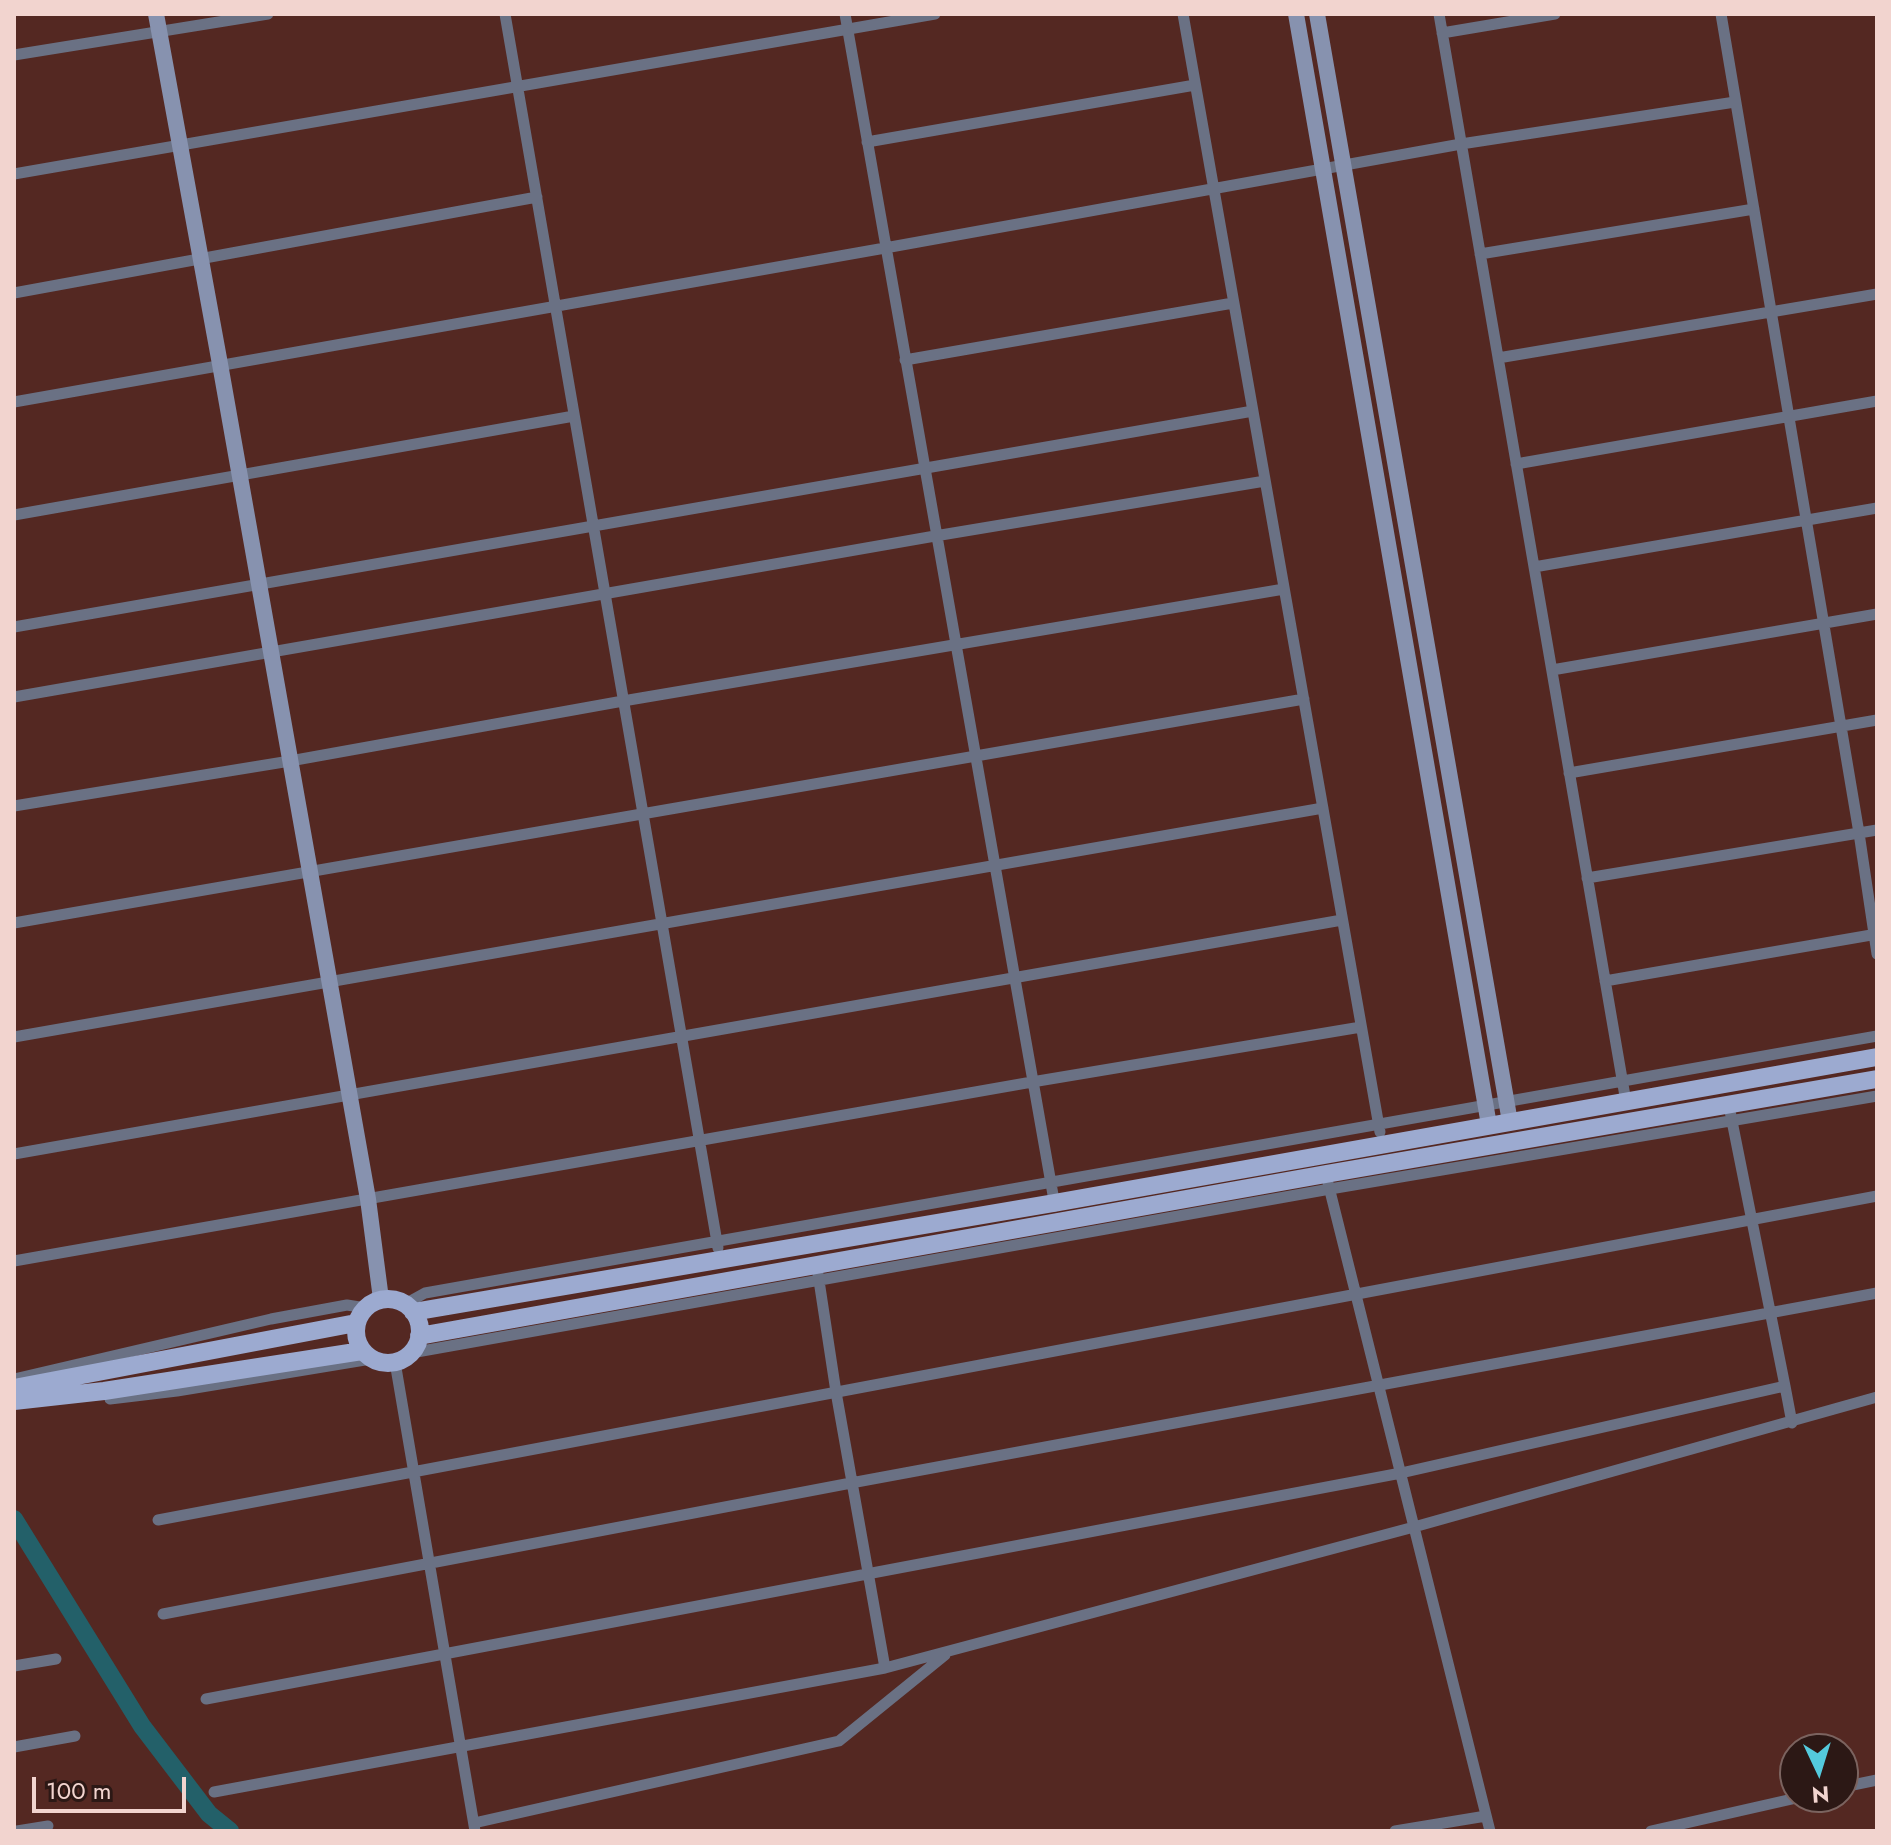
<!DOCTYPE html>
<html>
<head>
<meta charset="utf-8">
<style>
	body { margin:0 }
	#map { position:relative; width:1891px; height:1845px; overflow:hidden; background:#542822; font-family:Jost,sans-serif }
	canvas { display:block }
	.frame { position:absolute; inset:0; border:16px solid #f2d4cf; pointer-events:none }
	.north { position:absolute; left:1779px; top:1733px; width:80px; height:80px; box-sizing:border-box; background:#2c1815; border:2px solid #7b635f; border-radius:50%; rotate:176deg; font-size:22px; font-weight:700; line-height:32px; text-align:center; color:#f2d4cf }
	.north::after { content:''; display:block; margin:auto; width:28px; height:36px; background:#54cadd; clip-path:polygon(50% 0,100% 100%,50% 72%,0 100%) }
	.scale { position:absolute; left:32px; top:1777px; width:154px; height:36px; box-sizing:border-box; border:4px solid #f2d4cf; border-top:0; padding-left:10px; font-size:24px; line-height:28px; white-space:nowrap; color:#f2d4cf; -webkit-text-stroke:6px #2c1815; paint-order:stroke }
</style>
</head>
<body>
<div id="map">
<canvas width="1891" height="1845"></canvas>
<div class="frame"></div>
<div class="north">N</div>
<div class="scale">100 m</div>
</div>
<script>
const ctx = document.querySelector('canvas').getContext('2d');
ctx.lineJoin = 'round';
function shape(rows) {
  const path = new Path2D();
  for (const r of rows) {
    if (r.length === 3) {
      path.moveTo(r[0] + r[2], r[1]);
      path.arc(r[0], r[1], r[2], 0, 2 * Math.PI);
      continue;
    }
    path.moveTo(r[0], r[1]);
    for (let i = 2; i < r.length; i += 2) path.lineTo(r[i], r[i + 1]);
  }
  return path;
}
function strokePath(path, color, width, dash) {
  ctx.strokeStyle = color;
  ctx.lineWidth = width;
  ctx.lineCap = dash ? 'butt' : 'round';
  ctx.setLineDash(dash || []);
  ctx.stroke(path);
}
strokePath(shape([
	[14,1519,142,1726,209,1814,230,1831]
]), '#236069', 18);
strokePath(shape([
	[505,14,718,1248],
	[845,14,1055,1206],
	[1183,14,1380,1132],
	[1439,14,1626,1102],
	[1721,14,1859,833,1877,954],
	[1442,33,1555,14],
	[14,55,268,14],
	[867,142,1195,85],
	[14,174,935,14],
	[1480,254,1754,209],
	[14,293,537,197],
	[1498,358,1877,294],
	[905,360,1233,303],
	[14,402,885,248,1461,144,1735,102],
	[1516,464,1877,401],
	[14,515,574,416],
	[1534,567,1877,508],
	[14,627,1253,411],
	[1552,670,1877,614],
	[14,697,935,536,1265,481],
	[1569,773,1877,720],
	[14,806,290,761,623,701,1284,589],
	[1587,878,1877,830],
	[14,923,1304,699],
	[1605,981,1877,934],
	[14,1037,1323,808],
	[14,1154,1342,920],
	[1328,1183,1490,1831],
	[14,1261,1032,1082,1361,1027],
	[818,1274,836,1392,885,1668],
	[405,1304,425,1293,1877,1036],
	[411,1353,1330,1189,1877,1096],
	[395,1362,475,1831],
	[14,1379,271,1319,347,1305,366,1308],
	[1785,1386,1792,1423],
	[110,1399,177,1391,371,1359],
	[158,1520,1877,1196],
	[163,1614,851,1483,1877,1293],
	[14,1666,56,1659],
	[206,1699,1401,1473,1785,1386,1729,1106],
	[14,1747,75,1736],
	[1843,1787,1877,1780],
	[214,1792,885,1668,1414,1527,1877,1397],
	[474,1823,839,1741,945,1655],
	[17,1831,48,1826],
	[1395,1831,1486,1816],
	[1651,1831,1801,1797]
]), '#6a7184', 11);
strokePath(shape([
	[156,14,220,364,368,1199,381,1299],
	[1296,14,1489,1125],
	[1317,14,1510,1122]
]), '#8792af', 16);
strokePath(shape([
	[388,1331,32],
	[413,1312,1054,1203,1877,1057],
	[419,1336,1326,1174,1877,1079],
	[14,1388,356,1323],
	[14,1401,104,1391,362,1351]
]), '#9caad0', 18);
</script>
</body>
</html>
